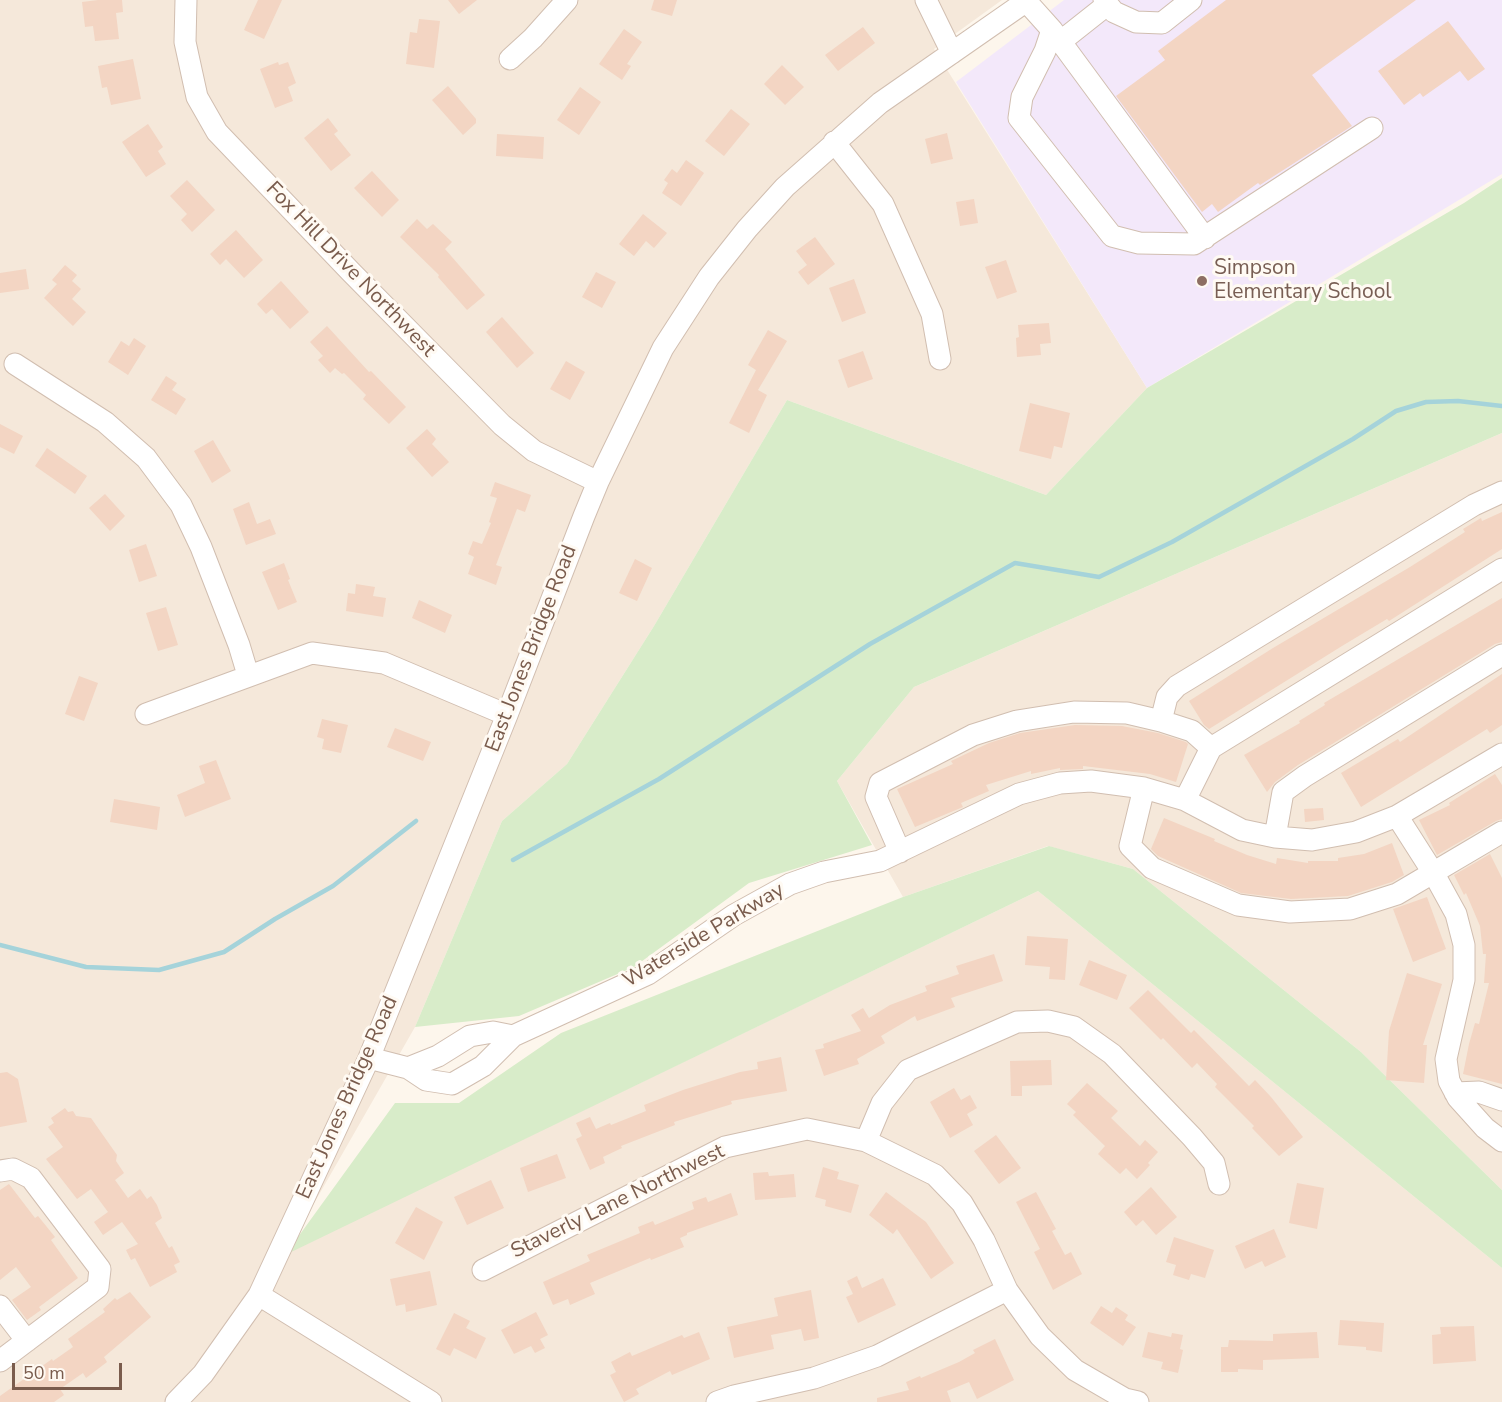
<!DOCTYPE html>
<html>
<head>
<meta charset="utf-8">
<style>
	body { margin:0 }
	#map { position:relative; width:1502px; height:1402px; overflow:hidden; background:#fdf6ec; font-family:"Nunito Sans",sans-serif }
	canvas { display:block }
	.scale { position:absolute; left:12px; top:1363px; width:110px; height:27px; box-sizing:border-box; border:3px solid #7a5c4d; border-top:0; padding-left:8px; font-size:18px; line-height:21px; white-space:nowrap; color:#7a5c4d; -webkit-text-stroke:4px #fffaf3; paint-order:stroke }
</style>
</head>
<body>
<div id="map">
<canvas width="1502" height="1402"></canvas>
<div class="scale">50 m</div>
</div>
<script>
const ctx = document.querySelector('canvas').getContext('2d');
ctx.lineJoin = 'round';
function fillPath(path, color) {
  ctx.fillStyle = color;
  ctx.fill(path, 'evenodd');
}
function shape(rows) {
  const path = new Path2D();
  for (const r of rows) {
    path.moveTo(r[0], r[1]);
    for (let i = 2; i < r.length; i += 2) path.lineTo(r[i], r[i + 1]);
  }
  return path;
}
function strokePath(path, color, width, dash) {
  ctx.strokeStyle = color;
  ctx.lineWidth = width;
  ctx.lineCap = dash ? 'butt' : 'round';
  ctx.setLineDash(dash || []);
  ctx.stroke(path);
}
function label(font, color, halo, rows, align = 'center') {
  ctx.font = font + ' "Nunito Sans",sans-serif';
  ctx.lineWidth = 6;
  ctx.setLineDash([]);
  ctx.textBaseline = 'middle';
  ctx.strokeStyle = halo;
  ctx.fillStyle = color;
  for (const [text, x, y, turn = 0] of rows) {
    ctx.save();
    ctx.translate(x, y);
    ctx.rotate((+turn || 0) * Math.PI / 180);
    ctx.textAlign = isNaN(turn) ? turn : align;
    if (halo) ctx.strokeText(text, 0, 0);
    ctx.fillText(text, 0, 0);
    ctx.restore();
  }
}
fillPath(shape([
	[0,0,1002,0,934,49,1147,388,1046,495,787,400,654,626,567,764,502,821,415,1027,285,1254,1038,891,1502,1268,1502,1402,0,1402],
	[1502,433,1502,1190,1361,1052,1133,869,1048,846,903,897,837,781,914,687]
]), '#f5e8da');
fillPath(shape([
	[1064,0,1502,0,1502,174,1147,388,956,82]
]), '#f3e8fa');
fillPath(shape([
	[1502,178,1502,433,914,687,837,781,872,845,749,883,634,967,519,1016,415,1027,502,821,567,764,654,626,787,400,1046,495,1147,388,1464,203],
	[1049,846,1133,869,1361,1052,1502,1190,1502,1268,1038,891,285,1255,395,1103,459,1103,561,1033,903,897]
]), '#d8ecc9');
strokePath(shape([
	[513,860,659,779,870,644,1015,563,1099,577,1172,542,1353,439,1396,411,1426,402,1458,401,1502,406],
	[0,945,86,967,159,970,224,952,275,919,333,886,416,821]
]), '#a5d3da', 4.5);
fillPath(shape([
	[98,0,122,0,123,12,116,13,119,39,95,41,93,26,85,27,82,2],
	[258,0,282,0,264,39,244,30],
	[448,0,477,0,459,14],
	[654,0,677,0,672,16,651,10],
	[1226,0,1416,0,1312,75,1352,126,1260,185,1258,183,1218,212,1212,204,1202,212,1116,96,1165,60,1158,51],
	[419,19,440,21,434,68,406,64,410,32,417,33],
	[1448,21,1485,69,1468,81,1460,71,1423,97,1420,93,1404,105,1378,71],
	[863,27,875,43,838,71,825,55],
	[624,29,642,42,627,64,631,66,622,80,599,64],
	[133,59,141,99,111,105,107,87,102,88,98,66],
	[278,62,279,65,288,62,296,83,288,87,293,101,275,108,260,69],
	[782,65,804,87,785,105,764,84],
	[448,86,476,119,476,123,463,135,432,100],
	[580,87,601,102,579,135,557,120],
	[731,109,750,124,724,156,705,141],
	[328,118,338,131,334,134,351,155,331,171,304,138],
	[148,124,163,147,158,151,166,164,146,177,122,142],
	[947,133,953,159,931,164,925,139],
	[497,134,544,137,543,159,496,156],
	[686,160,704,173,681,206,662,193,668,183,664,180,672,169,677,173],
	[372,171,399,200,382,217,354,188],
	[187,180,215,210,192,232,181,220,187,214,170,196],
	[974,199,978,223,960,226,956,202],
	[643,214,667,233,654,248,646,241,634,256,619,244],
	[417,219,427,229,433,224,452,242,445,249,485,295,467,310,438,277,439,275,400,237],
	[236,230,263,260,244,278,226,259,220,265,210,254],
	[815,237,835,264,808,285,798,272,807,265,796,251],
	[1006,260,1017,292,997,299,985,267],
	[65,265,77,275,72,281,81,289,72,299,86,312,73,326,44,298,57,284,52,280],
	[26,269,29,289,0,293,0,273],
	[596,272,616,282,602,308,582,297],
	[854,279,866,313,842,322,829,288],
	[281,281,309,312,290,329,272,309,266,314,257,304],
	[502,317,534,353,517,368,486,332],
	[1049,323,1051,343,1040,344,1041,355,1017,357,1016,338,1019,337,1018,325],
	[327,326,369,372,371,371,406,407,389,424,363,399,366,395,344,373,342,374,335,368,330,373,318,360,323,356,310,342],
	[768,330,787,341,758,390,767,395,749,433,729,423,756,370,748,365],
	[134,338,146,346,128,375,108,362,121,341,129,346],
	[863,351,873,379,848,388,838,360],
	[566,361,585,372,570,400,550,389],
	[166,376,177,383,172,390,186,399,176,415,151,400],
	[1030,403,1070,413,1062,448,1054,446,1051,459,1019,451],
	[0,424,23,436,14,454,0,447],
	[427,429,436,439,432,444,449,462,432,477,406,448],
	[213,440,231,471,212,483,194,451],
	[47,448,87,476,75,494,35,466],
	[495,482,531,495,525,512,517,509,496,565,502,567,496,585,468,574,474,557,468,554,473,541,482,544,491,523,489,522,497,498,490,496],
	[105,494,125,516,110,531,89,508],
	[249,502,257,524,270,519,276,534,246,545,233,509],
	[1502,512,1502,549,1389,621,1387,619,1342,646,1209,729,1204,725,1189,701,1273,648,1410,567,1465,532,1463,529,1481,518,1482,521],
	[146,544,157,576,139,582,129,550],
	[635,559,652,568,637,601,619,593],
	[284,563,290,579,288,580,297,602,278,610,262,572],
	[356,584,375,587,373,596,386,598,383,617,346,611,348,593,355,594],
	[1502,598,1502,642,1495,644,1298,765,1275,782,1267,792,1244,755,1300,723,1299,721,1325,705,1324,703],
	[419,600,452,615,445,633,412,618],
	[166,607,178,645,158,651,146,613],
	[1502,674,1502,725,1490,733,1487,729,1361,807,1341,773,1398,739,1400,742],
	[79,676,98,683,84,721,65,714],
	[322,719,348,725,341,753,322,749,324,739,317,737],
	[1075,725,1122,726,1158,733,1186,742,1188,744,1176,782,1150,774,1083,766,1083,769,1060,770,1060,768,1031,774,1031,771,986,785,989,791,961,803,963,807,915,827,897,789,953,764,951,761,989,743,1020,733],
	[395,728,431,742,423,761,387,747],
	[216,760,231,799,185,817,177,795,205,783,199,766],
	[1495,774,1502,785,1502,819,1496,821,1437,855,1419,820,1450,805,1449,803],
	[114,799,160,807,157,830,110,822],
	[1323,808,1324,820,1305,822,1304,809],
	[1164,818,1215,839,1214,841,1247,855,1276,864,1277,858,1308,863,1308,861,1338,861,1338,858,1364,854,1392,843,1404,875,1392,882,1348,896,1291,899,1241,893,1158,856,1151,849],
	[1490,854,1502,878,1502,1084,1463,1074,1469,1044,1475,1023,1479,1024,1489,983,1484,983,1486,954,1483,954,1480,926,1466,893,1464,895,1454,875],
	[1427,897,1446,949,1413,962,1393,909],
	[1027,936,1068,939,1065,980,1049,979,1050,967,1025,965],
	[994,954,1003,981,951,998,955,1007,917,1021,915,1016,881,1036,885,1043,857,1059,859,1064,824,1076,815,1050,824,1048,823,1044,861,1031,851,1015,863,1008,869,1018,890,1005,927,991,925,986,959,974,956,966],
	[1089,960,1127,975,1117,1000,1079,985],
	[1407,973,1442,984,1423,1045,1427,1045,1424,1083,1386,1080,1389,1031],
	[1148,990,1191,1033,1194,1030,1249,1086,1255,1080,1271,1097,1303,1137,1279,1156,1252,1128,1254,1126,1215,1087,1217,1084,1197,1063,1192,1068,1163,1038,1161,1040,1129,1008],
	[781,1057,787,1091,731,1101,732,1104,674,1122,675,1125,621,1146,622,1148,603,1157,605,1163,590,1170,576,1139,582,1136,576,1123,590,1117,596,1129,610,1123,611,1125,646,1111,644,1105,683,1090,740,1072,758,1069,757,1062],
	[1051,1060,1052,1085,1022,1086,1022,1096,1011,1096,1010,1061],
	[7,1072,18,1079,27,1122,0,1127,0,1073],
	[1087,1083,1118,1111,1111,1118,1140,1146,1145,1140,1158,1152,1148,1163,1150,1165,1137,1179,1126,1168,1120,1174,1098,1154,1105,1146,1073,1115,1076,1112,1067,1104],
	[954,1088,961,1100,970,1095,977,1108,967,1114,973,1125,950,1138,930,1102],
	[65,1108,68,1112,73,1111,76,1116,91,1118,117,1155,116,1161,124,1173,115,1180,128,1198,140,1189,147,1199,151,1196,157,1205,162,1218,155,1223,169,1248,172,1246,180,1262,174,1265,177,1272,150,1287,135,1258,131,1260,126,1250,138,1244,122,1222,103,1235,94,1222,108,1212,91,1189,77,1199,46,1159,63,1147,48,1127,54,1123,51,1118],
	[996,1135,1021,1168,999,1184,974,1151],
	[557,1154,566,1178,528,1192,520,1168],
	[823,1167,839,1172,837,1179,859,1185,851,1213,825,1206,826,1200,815,1197],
	[768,1172,769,1176,794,1174,796,1197,755,1200,753,1173],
	[491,1180,504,1208,467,1225,454,1197],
	[1297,1183,1324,1188,1317,1229,1289,1223],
	[9,1184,35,1218,38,1216,55,1237,51,1240,78,1278,39,1307,41,1310,27,1320,12,1300,31,1287,16,1267,0,1280,0,1190],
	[1151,1187,1177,1217,1156,1235,1143,1220,1136,1226,1124,1212],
	[886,1192,926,1222,954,1263,931,1279,897,1229,893,1234,869,1215],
	[1036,1192,1056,1229,1052,1231,1065,1255,1071,1252,1082,1274,1053,1290,1034,1252,1040,1249,1016,1202],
	[731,1193,738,1215,687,1233,687,1235,680,1238,684,1247,651,1260,650,1258,590,1283,595,1294,570,1305,568,1299,553,1305,543,1282,590,1261,587,1255,640,1233,638,1227,653,1221,655,1225,694,1209,692,1202,706,1197,708,1202],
	[416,1207,443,1222,424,1260,395,1243],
	[1274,1229,1286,1257,1265,1267,1262,1261,1245,1269,1235,1246],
	[1174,1237,1214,1250,1205,1278,1191,1274,1189,1280,1173,1275,1176,1265,1166,1262],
	[430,1271,437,1305,406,1312,405,1304,396,1306,390,1279],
	[857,1276,862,1288,883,1278,896,1305,858,1323,846,1297,853,1294,847,1281],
	[811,1290,819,1338,804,1341,801,1329,771,1335,774,1349,734,1358,727,1327,778,1316,774,1298],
	[130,1292,151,1317,104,1357,107,1362,86,1378,83,1373,60,1389,64,1395,54,1402,0,1402,0,1396,52,1359,53,1361,73,1347,68,1339,105,1312,103,1309,115,1298,117,1300],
	[1101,1306,1112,1313,1116,1307,1128,1315,1125,1320,1136,1327,1123,1346,1090,1323],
	[536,1312,548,1335,540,1339,545,1348,535,1353,531,1346,514,1354,501,1330],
	[454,1313,470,1321,466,1328,486,1338,476,1359,454,1348,450,1356,436,1349],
	[1340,1320,1384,1323,1382,1352,1366,1350,1366,1347,1338,1345],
	[1474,1326,1476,1361,1433,1364,1432,1335,1441,1334,1440,1327],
	[699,1332,710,1359,672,1375,670,1371,636,1389,639,1394,624,1402,610,1375,616,1372,611,1362,630,1352,632,1356,682,1335,684,1338],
	[1148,1332,1171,1337,1172,1333,1183,1335,1180,1349,1183,1350,1178,1373,1161,1369,1163,1362,1142,1357],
	[1317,1332,1319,1358,1263,1360,1263,1370,1238,1369,1238,1372,1221,1372,1221,1347,1228,1347,1229,1340,1273,1341,1273,1334],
	[995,1339,1014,1380,989,1393,977,1399,969,1382,947,1391,951,1402,877,1402,877,1398,909,1390,906,1382,920,1376,921,1378,959,1362,975,1353,973,1350]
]), '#f3d5c3');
const minor = shape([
	[186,0,185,42,197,97,217,132,351,272,502,425,534,451,598,482],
	[926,0,952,53],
	[1104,0,1114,12,1136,22,1162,23,1191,0],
	[1026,1,1052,30,1205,238],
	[1052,30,1045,51,1022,97,1019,118,1112,236,1139,243,1194,244,1372,128],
	[1060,42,1108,4],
	[510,59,533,38,567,0],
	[834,142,883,204,932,314,940,359],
	[15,364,105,422,146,458,181,505,201,547,239,645,248,675],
	[146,714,312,653,384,663,507,715],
	[1161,721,1167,697,1177,686,1474,505,1502,492],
	[1144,788,1130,846,1152,868,1238,905,1290,912,1350,909,1397,894,1502,832],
	[1185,800,1211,748,1502,569],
	[1397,816,1434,874,1456,914,1464,945,1464,980,1446,1059,1449,1081,1458,1098,1485,1128,1502,1141],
	[1275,837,1283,792,1305,776,1502,655],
	[900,852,876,797,880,783,973,735,1017,721,1074,712,1127,713,1161,721,1192,731,1211,748],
	[369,1058,408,1068,426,1080,452,1084,483,1066,513,1036,648,974,734,915,790,884,824,872,880,861,1019,794,1060,783,1091,781,1144,788,1185,800,1242,830,1275,837,1312,840,1356,832,1397,816,1502,754],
	[408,1068,438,1056,470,1036,493,1032,513,1036],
	[1455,1093,1479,1092,1502,1100],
	[866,1141,882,1103,908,1070,1017,1022,1048,1021,1074,1027,1112,1054,1192,1137,1214,1163,1219,1184],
	[0,1171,13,1169,31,1178,100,1269,98,1287,0,1361],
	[483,1270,725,1147,807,1129,866,1141,935,1175,962,1203,984,1240,1007,1290,1040,1336,1075,1370,1125,1399,1138,1402],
	[259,1295,431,1402],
	[0,1306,27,1341],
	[176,1402,203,1374,259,1295,369,1058,507,715,584,516,598,482,663,348,709,277,747,229,785,187,880,103,1028,0],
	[717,1402,734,1396,814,1378,877,1356,1007,1290]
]);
strokePath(minor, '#d1beb0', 23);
strokePath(minor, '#fff', 21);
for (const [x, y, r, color] of [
	[1202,281,6,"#8d6e63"]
]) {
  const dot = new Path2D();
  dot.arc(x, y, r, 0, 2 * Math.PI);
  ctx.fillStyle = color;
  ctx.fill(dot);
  strokePath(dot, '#fffaf3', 2);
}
label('21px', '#785e54', '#fffaf3', [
	["Simpson",1214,269],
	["Elementary School",1214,293]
], 'left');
label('21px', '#7a5c4d', '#fffaf3', [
	["Fox Hill Drive Northwest",350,270,46],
	["East Jones Bridge Road",532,649,-69],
	["Waterside Parkway",704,936,-31],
	["East Jones Bridge Road",348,1098,-66],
	["Staverly Lane Northwest",618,1202,-26]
]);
</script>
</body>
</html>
